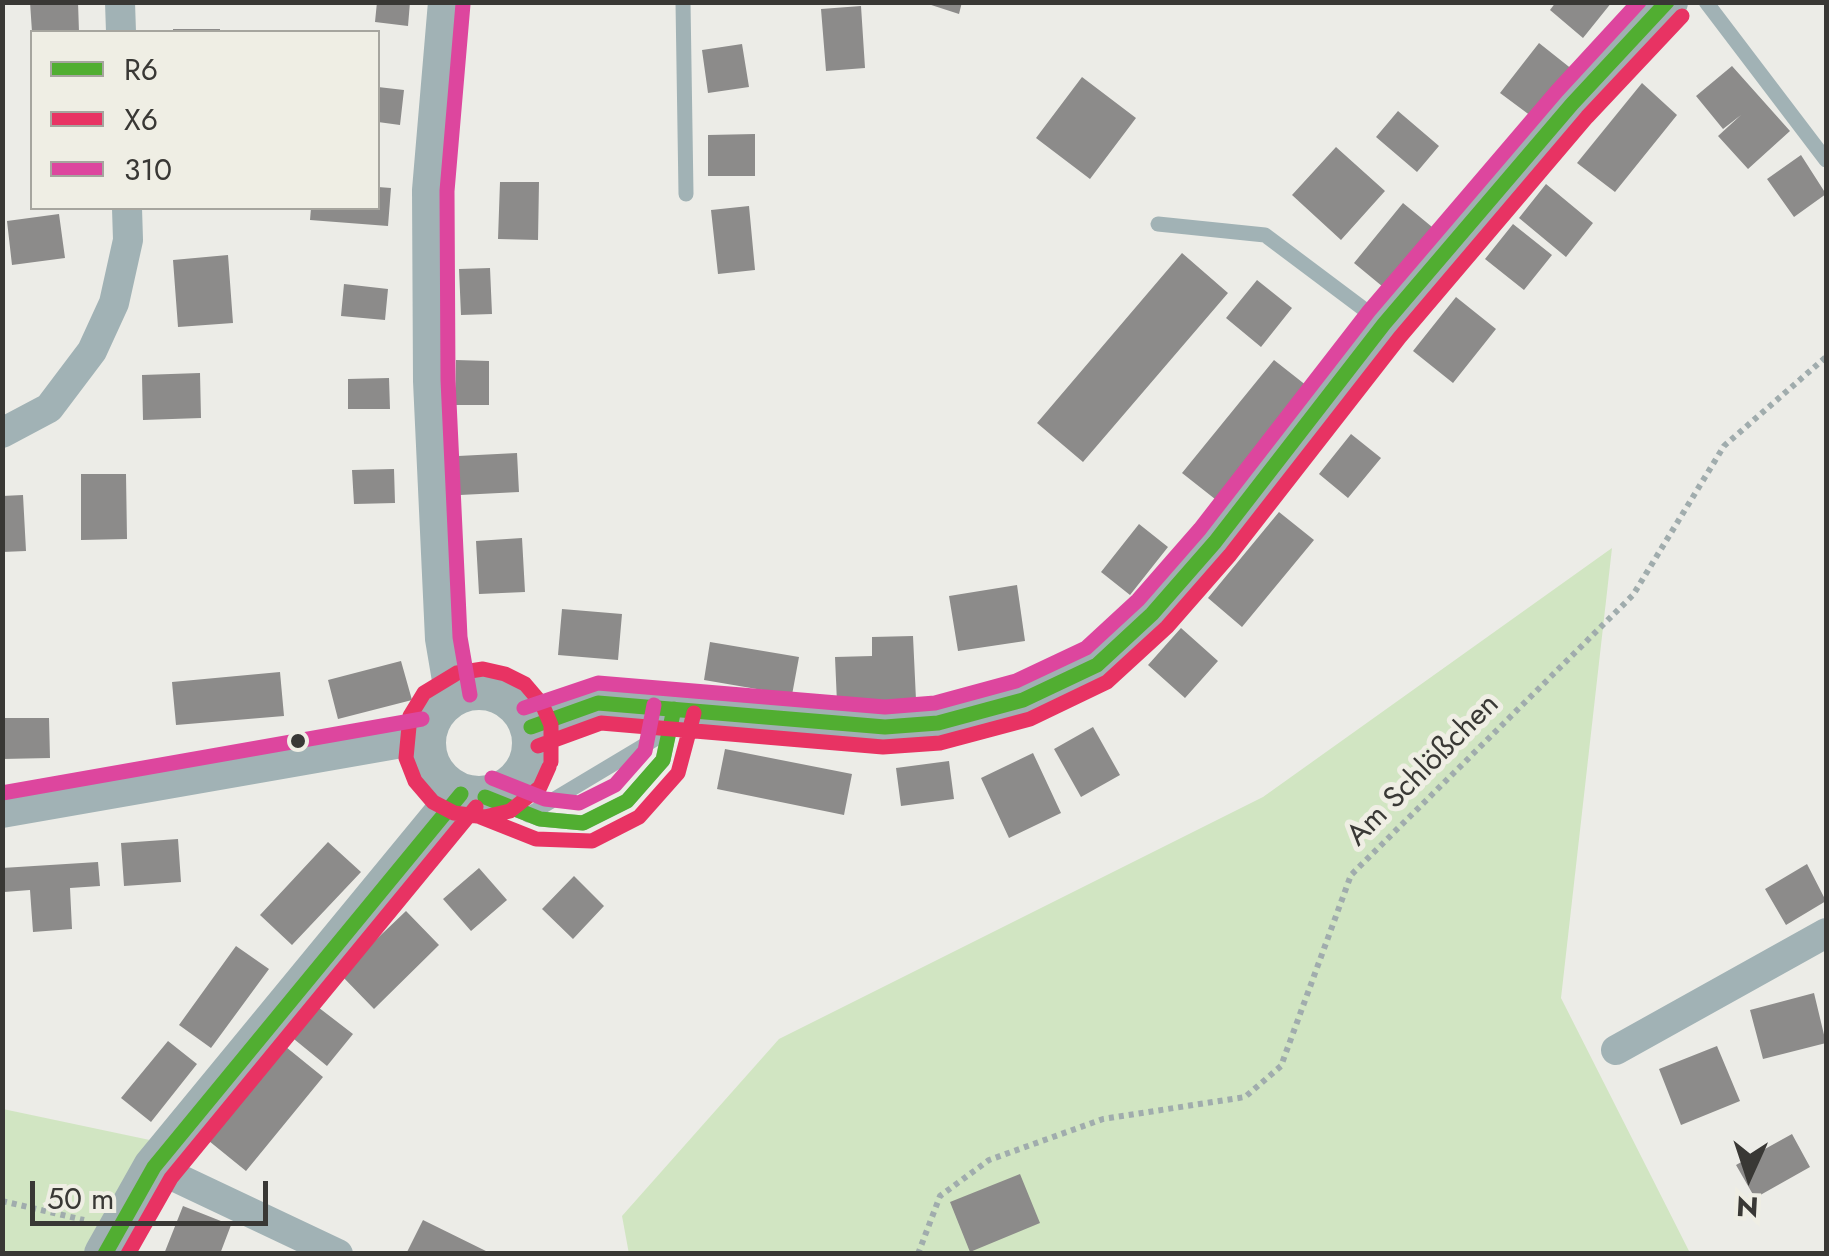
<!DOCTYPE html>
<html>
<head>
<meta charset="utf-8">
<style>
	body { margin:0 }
	#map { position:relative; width:1829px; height:1256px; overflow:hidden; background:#ecece7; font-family:Jost,sans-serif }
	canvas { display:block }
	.frame { position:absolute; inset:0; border:5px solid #393835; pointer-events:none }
	.legend { position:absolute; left:30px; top:30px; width:350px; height:180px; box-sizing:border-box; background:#efeee4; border:2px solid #a6a59e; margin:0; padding:12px 18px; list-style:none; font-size:30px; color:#393835 }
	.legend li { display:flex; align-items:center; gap:20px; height:50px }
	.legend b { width:50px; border:2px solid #a6a59e }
	.north { position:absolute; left:1699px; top:1126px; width:100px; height:100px; -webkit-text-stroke:8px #efeee4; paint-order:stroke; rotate:183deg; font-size:28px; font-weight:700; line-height:40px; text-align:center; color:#393835 }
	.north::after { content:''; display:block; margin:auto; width:35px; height:45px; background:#393835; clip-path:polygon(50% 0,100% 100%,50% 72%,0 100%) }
	.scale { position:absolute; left:30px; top:1181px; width:238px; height:45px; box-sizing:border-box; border:5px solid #393835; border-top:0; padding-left:12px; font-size:30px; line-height:35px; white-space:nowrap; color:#393835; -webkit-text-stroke:8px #efeee4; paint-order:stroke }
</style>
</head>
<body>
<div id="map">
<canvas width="1829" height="1256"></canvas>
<div class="frame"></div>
<ul class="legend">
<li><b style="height:12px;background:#51ae31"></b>R6</li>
<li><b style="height:12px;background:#e83363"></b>X6</li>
<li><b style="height:12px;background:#dd469e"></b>310</li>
</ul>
<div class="north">N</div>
<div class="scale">50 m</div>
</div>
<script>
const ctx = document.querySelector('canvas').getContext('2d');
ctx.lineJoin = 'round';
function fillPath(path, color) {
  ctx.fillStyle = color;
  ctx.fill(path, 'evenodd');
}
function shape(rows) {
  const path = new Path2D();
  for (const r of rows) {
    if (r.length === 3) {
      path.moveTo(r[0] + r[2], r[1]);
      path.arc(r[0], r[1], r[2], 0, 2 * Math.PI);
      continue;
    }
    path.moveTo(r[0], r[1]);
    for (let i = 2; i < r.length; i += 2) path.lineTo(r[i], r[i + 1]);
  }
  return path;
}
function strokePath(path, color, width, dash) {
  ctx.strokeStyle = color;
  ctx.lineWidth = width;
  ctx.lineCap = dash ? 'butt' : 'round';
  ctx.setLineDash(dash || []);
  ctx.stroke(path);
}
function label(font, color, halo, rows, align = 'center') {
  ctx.font = font + ' Jost,sans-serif';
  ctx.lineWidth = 10;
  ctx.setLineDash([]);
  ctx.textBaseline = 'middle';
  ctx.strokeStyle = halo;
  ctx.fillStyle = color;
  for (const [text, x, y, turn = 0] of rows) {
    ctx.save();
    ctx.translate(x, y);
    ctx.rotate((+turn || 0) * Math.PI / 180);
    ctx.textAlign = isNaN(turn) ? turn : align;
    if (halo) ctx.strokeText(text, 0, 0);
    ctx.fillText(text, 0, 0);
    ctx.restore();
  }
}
fillPath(shape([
	[1612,548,1561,998,1690,1253,629,1254,622,1216,779,1039,1263,797],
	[3,1109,164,1143,99,1253,3,1254]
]), '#d1e5c2');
fillPath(shape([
	[30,2,78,2,79,32,32,32],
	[377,2,410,2,408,26,375,22],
	[922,2,962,2,959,14],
	[1556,2,1612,2,1583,38,1550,10],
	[861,6,865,68,826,71,821,9],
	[173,29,220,29,220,32,173,32],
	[1539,43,1573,70,1535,119,1500,93],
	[742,44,749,87,708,93,702,50],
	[1732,66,1790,131,1748,169,1718,136,1741,115,1723,129,1696,96],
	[1082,77,1136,118,1090,179,1036,138],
	[1642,83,1677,115,1615,192,1577,163],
	[378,87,404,90,400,125,378,122],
	[1398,111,1439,146,1417,172,1376,137],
	[755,134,755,176,708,176,708,135],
	[1336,147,1385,191,1341,240,1292,195],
	[1801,155,1826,194,1794,217,1767,179],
	[500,182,539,182,538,240,498,239],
	[1546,184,1593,223,1566,257,1519,218],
	[378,187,391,188,388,226,310,220,311,208,378,208],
	[1403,203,1443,236,1394,296,1354,263],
	[749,206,755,270,718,274,711,210],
	[59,214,65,258,12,265,7,221],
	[1513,224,1552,255,1524,290,1485,259],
	[1182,253,1228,293,1083,462,1037,423],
	[228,255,233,323,178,327,173,260],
	[490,268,492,314,461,315,459,269],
	[1257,280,1292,308,1261,347,1226,318],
	[344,284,388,289,385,320,341,316],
	[1456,297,1496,329,1453,383,1413,351],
	[456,360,489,361,489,405,455,405],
	[1274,360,1307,386,1215,499,1182,473],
	[200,373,201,418,143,420,142,375],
	[389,378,390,409,348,409,348,379],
	[1351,434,1381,458,1348,498,1319,474],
	[517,453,519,492,460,495,458,456],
	[394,469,395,503,354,504,352,470],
	[81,474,126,474,127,539,81,540],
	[23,495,26,551,2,552,2,496],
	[1279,512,1314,540,1242,627,1208,598],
	[1139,524,1168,547,1130,595,1101,572],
	[522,538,525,592,479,594,476,541],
	[1017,585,1025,641,958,651,949,596],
	[562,609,622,614,618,660,558,655],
	[1181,628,1218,661,1185,698,1148,665],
	[913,636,916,700,837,703,835,657,872,656,872,637],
	[710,642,799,657,792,695,704,680],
	[401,661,412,700,338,719,328,680],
	[280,672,284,716,176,725,172,682],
	[2,718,49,718,50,758,2,759],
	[1093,727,1120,775,1081,797,1054,749],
	[725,749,852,774,844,815,717,789],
	[1033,753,1061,813,1009,838,981,778],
	[949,761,954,799,901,806,896,768],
	[178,839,181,882,124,886,121,843],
	[328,842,361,872,292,945,260,915],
	[98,862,100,886,70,888,72,929,33,932,30,890,4,892,2,868],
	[1807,864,1826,901,1786,925,1765,889],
	[479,868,507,900,471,931,443,899],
	[574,876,604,906,573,939,542,909],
	[406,911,439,945,374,1009,340,974],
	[236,946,269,969,211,1048,179,1025],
	[1814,993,1826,1043,1763,1059,1750,1010],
	[314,1004,353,1034,327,1066,289,1035],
	[168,1041,197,1064,151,1122,121,1098],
	[1717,1046,1740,1101,1681,1125,1659,1069],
	[286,1047,323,1077,246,1171,209,1141],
	[1792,1134,1810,1167,1755,1198,1736,1165],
	[1020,1174,1040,1223,970,1252,950,1202],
	[183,1206,231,1225,220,1254,164,1254],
	[423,1220,492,1254,406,1254]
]), '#8c8b8a');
strokePath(shape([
	[2,1201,84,1220],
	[918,1254,940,1196,989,1160,1103,1119,1245,1097,1281,1066,1351,875,1633,595,1724,446,1826,357]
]), '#a0acad', 6, [5, 5]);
strokePath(shape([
	[683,2,686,194],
	[1706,2,1826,160],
	[1158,224,1265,235,1381,322],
	[485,797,540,819,583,823,627,801,663,760,673,710],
	[528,815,670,730]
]), '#a1b2b5', 15);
strokePath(shape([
	[120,2,121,32],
	[443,2,427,190,428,381,440,639,450,698],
	[2,433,49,408,92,351,114,303,128,240,127,208],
	[2,813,425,739],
	[1616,1050,1826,933],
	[154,1167,338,1254]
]), '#a1b2b5', 30);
strokePath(shape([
	[479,743,54],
	[531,727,598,703,885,727,938,723,1023,700,1097,665,1152,614,1215,542,1384,324,1572,104,1667,2],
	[105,1254,154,1167,461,794]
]), '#a0b0b2', 42);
strokePath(shape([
	[531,727,598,703,885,727,938,723,1023,700,1097,665,1152,614,1215,542,1384,324,1572,104,1667,2],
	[485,797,540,819,583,823,627,801,663,760,674,709],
	[105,1254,154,1167,461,794]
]), '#51ae31', 15);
strokePath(shape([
	[538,746,601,723,883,747,940,743,1030,719,1107,682,1167,627,1230,555,1400,337,1587,117,1682,16],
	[549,767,540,787,510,811,485,817,454,813,433,802,415,781,406,758,410,716,424,693,457,673,483,669,505,674,525,684,542,704,551,725,551,762],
	[478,816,536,839,592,841,639,817,678,773,694,713],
	[128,1254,171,1178,476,807]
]), '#e83363', 15);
strokePath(shape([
	[463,4,447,191,448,380,460,637,470,695],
	[524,708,598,683,885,707,935,703,1016,681,1086,648,1138,600,1200,529,1369,311,1557,91,1639,2],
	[492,778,545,799,579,803,615,785,645,751,654,705],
	[2,793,422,719]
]), '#dd469e', 15);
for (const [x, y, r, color] of [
	[298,741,9,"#393835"]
]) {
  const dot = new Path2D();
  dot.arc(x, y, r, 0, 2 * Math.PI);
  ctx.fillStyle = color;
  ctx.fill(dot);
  strokePath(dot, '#efeee4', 4);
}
label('30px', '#393835', '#efeee4', [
	["Am Schlößchen",1424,771,-45]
]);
</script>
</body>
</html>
